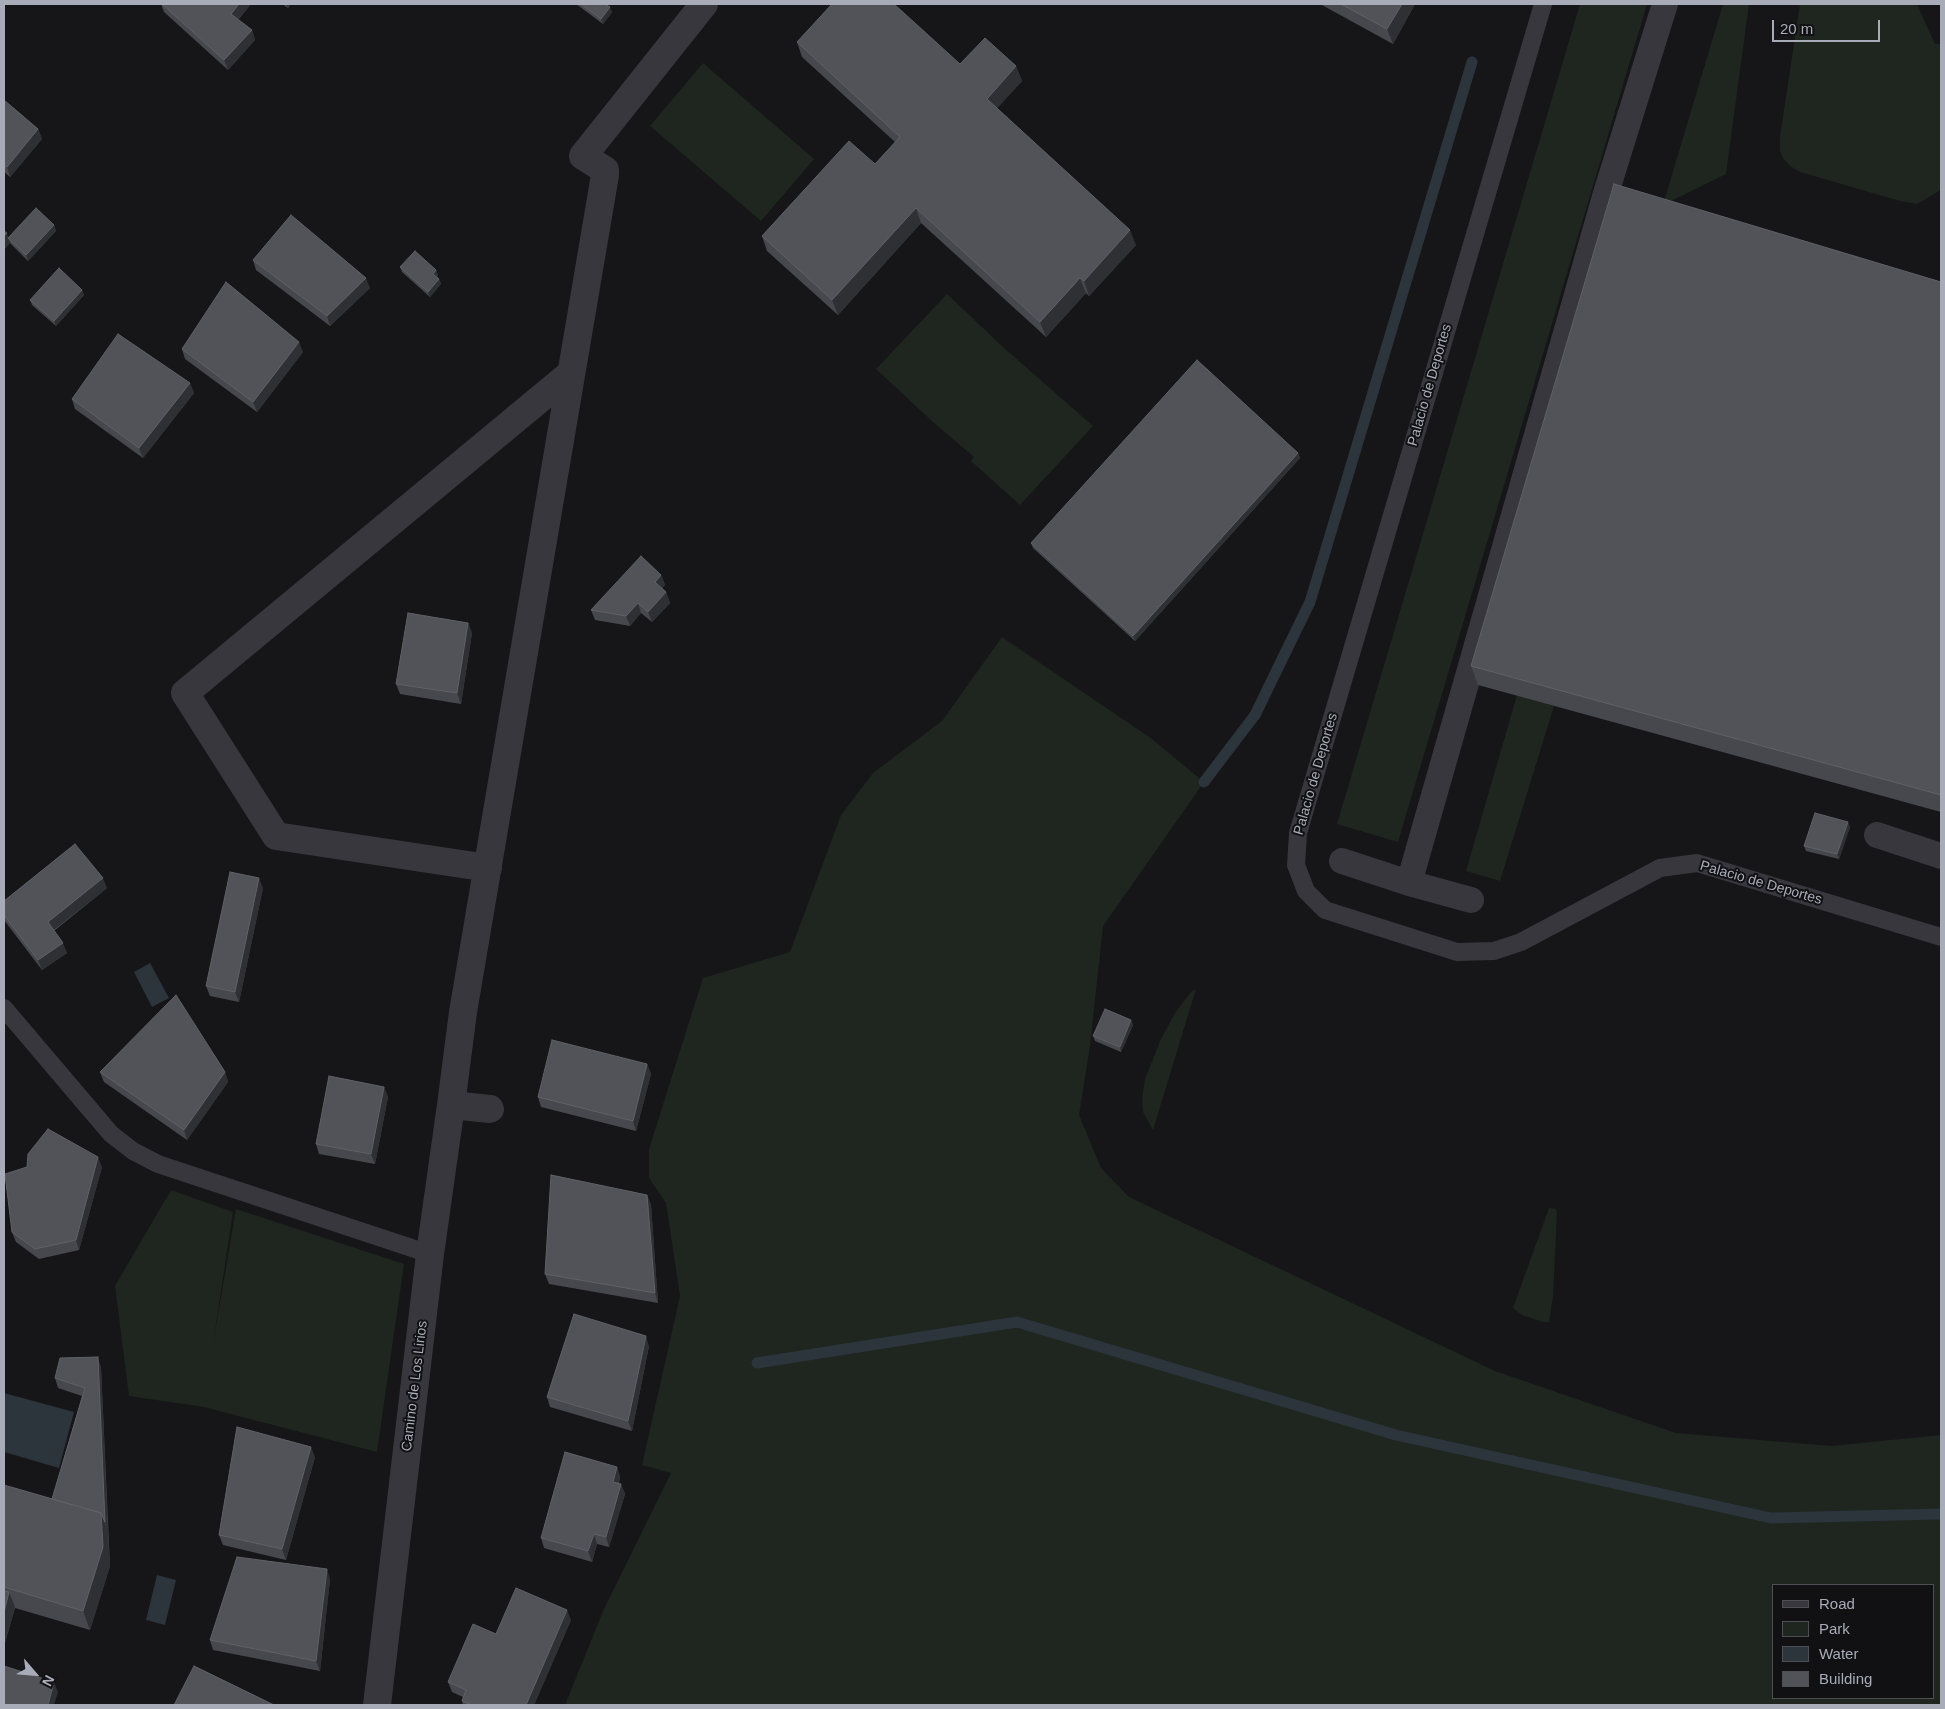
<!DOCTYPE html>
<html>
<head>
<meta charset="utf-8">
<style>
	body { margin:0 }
	#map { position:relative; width:1945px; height:1709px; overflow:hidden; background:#161618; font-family:Helvetica,sans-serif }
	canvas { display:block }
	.frame { position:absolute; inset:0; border:5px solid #a8acb8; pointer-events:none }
	.legend { position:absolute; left:1772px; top:1584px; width:162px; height:115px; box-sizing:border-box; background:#111113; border:1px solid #4d4f55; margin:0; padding:6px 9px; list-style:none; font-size:15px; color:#a8acb8 }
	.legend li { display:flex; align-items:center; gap:10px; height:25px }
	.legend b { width:25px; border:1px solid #4d4f55 }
	.north { position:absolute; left:10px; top:1649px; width:50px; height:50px; -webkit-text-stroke:4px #111113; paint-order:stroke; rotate:117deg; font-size:14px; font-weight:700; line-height:20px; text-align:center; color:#a8acb8 }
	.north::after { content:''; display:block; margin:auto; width:18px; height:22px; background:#a8acb8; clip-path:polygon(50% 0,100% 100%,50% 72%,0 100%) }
	.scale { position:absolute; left:1772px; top:20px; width:108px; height:22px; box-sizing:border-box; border:2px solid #a8acb8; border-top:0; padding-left:6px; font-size:15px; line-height:18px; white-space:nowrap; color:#a8acb8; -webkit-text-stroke:4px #111113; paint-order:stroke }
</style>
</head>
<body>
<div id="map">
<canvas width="1945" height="1709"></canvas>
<div class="frame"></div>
<ul class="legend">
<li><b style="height:6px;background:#37373d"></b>Road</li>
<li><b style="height:14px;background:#1e261f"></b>Park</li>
<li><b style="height:14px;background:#2c343c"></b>Water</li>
<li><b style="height:14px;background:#525359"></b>Building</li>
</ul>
<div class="north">N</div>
<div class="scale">20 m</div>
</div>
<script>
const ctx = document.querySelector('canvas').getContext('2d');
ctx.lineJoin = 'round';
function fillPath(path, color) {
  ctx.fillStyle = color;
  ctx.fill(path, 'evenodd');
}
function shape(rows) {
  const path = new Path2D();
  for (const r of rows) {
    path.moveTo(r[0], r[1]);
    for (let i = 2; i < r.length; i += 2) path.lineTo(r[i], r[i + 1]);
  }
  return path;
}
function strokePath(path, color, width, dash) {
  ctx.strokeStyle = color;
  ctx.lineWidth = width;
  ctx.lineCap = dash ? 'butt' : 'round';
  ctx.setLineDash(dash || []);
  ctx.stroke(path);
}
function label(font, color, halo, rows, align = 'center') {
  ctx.font = font + ' Helvetica,sans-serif';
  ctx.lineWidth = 4;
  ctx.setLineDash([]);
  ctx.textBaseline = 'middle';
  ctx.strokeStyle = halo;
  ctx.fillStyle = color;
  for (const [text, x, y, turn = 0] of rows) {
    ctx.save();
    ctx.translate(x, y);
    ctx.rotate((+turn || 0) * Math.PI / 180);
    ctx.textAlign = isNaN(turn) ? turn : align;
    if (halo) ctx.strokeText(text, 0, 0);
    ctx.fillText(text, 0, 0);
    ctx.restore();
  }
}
fillPath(shape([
	[1580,4,1647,4,1398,842,1337,824],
	[1723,4,1749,4,1726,174,1663,205],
	[1800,4,1917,4,1935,44,1941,44,1941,190,1917,204,1900,201,1800,172,1790,166,1783,158,1780,151,1780,137],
	[703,63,814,159,761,221,650,126],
	[947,294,1003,347,1093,426,1020,505,971,461,974,457,933,422,876,369],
	[1002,637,1152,739,1204,782,1103,926,1090,1046,1079,1115,1101,1168,1129,1197,1495,1371,1676,1433,1831,1446,1941,1435,1941,1705,565,1705,604,1609,671,1473,642,1465,680,1296,666,1203,649,1178,649,1149,703,978,790,952,841,815,873,773,942,721],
	[1774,1585,1934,1585,1934,1698,1774,1698],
	[1517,695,1554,706,1500,881,1466,871],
	[1196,989,1153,1130,1143,1112,1142,1099,1145,1079,1161,1039,1175,1013,1191,992],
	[171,1190,233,1212,213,1344,236,1209,404,1264,377,1452,204,1407,129,1396,115,1286],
	[1549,1208,1555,1209,1557,1212,1553,1296,1549,1322,1543,1322,1522,1315,1513,1308]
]), '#1e261f');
fillPath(shape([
	[150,963,169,998,152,1007,134,972],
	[4,1393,74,1412,59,1468,4,1452],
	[157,1575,176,1580,165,1625,146,1620]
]), '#2c343c');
strokePath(shape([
	[1204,782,1255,715,1310,602,1472,62],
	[757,1363,1017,1322,1396,1435,1771,1518,1941,1514]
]), '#2c343c', 11);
strokePath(shape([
	[1543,4,1298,833,1296,865,1306,891,1325,910,1457,952,1494,951,1521,942,1660,868,1697,863,1941,937],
	[4,1008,111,1134,133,1151,158,1164,430,1254]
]), '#37373d', 18);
strokePath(shape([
	[1877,835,1941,856],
	[1342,861,1409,883],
	[1471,900,1409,883,1606,193,1665,4]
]), '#37373d', 26);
strokePath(shape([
	[488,868,276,836,185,693,570,374],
	[451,1105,463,1012,605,175,605,170,583,156,704,4],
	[377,1705,430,1254,451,1105,490,1109]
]), '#37373d', 28);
fillPath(shape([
	[161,4,251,4,238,20,252,30,255,40,228,70,164,12],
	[282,4,291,4,288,8],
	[576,4,605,4,612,12,603,24],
	[1320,4,1415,4,1393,44],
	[797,42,960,64,1016,66,1022,81,997,108,1136,245,1089,296,1086,293,1046,337,921,223,838,315,767,251,762,236,875,164,895,142,802,57],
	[4,100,38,129,42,139,10,177,4,172],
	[54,225,56,231,28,261,10,243,8,238],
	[253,260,370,288,330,326,256,270],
	[400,267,436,270,438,275,437,277,439,279,441,284,430,297,402,272],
	[1941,282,1941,812,1478,685,1471,666],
	[82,290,84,295,56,326,32,305,30,300],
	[182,349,303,352,257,412,185,359],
	[190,383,194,393,143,458,75,409,72,399],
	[1298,453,1300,458,1135,641,1033,548,1031,543],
	[661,575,665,585,662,588,666,592,670,603,652,622,641,613,630,626,595,620,591,610],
	[468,623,472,633,461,704,400,694,396,684],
	[1850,827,1839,859,1806,851,1804,846],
	[107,888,54,931,67,953,42,970,4,920,4,901],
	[263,888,239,1002,210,996,206,986],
	[1131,1020,1133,1025,1121,1052,1095,1041,1093,1036],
	[647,1064,651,1074,636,1131,541,1107,538,1097],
	[100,1072,225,1072,228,1082,187,1140,104,1082],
	[384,1087,388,1097,375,1164,319,1154,316,1144],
	[102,1167,79,1250,39,1259,16,1242,12,1232],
	[647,1195,651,1205,658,1303,549,1284,545,1274],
	[649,1346,632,1431,550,1407,547,1397],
	[101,1367,110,1566,90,1630,15,1608,4,1646,4,1485,52,1499,82,1396,58,1388,55,1378],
	[315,1457,286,1560,223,1545,219,1535],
	[617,1467,620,1477,619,1483,621,1484,625,1494,609,1547,597,1544,592,1562,544,1548,541,1538],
	[330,1579,320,1671,213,1650,210,1640],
	[571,1620,534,1705,463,1705,462,1701,463,1697,452,1692,448,1682]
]), '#47484d');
fillPath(shape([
	[239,4,251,4,234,24,231,14],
	[286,4,291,4,288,8],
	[1402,4,1415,4,1393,44,1387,29],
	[610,7,612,12,603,24,601,19],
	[252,30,255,40,228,70,224,60],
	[1016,66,1022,81,992,114,987,99],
	[38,129,42,139,10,177,7,167],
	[916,208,921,223,838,315,832,300],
	[54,225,56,231,28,261,26,255],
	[1130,230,1136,245,1089,296,1084,281],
	[7,233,10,243,4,250,4,236],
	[436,270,438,275,435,279,433,274],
	[366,278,370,288,330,326,327,316],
	[1080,278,1086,293,1046,337,1040,322],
	[439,279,441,284,430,297,428,292],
	[82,290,84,295,56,326,54,321],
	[299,342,303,352,257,412,253,402],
	[190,383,194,393,143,458,139,448],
	[1298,453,1300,458,1135,641,1133,636],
	[661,575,665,585,658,592,655,582],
	[666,592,670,603,652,622,648,612],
	[638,603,641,613,630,626,626,616],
	[468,623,472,633,461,704,457,693],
	[1848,822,1850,827,1839,859,1837,854],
	[103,878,107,888,51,932,48,922],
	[259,878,263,888,239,1002,235,992],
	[63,943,67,953,42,970,38,960],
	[1131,1020,1133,1025,1121,1052,1120,1047],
	[647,1064,651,1074,636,1131,633,1121],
	[225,1072,228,1082,187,1140,184,1130],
	[384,1087,388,1097,375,1164,371,1154],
	[98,1157,102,1167,79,1250,76,1240],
	[647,1195,651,1205,658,1303,655,1293],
	[646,1336,649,1346,632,1431,628,1421],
	[98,1357,101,1367,108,1532,105,1522],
	[311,1447,315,1457,286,1560,282,1549],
	[617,1467,620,1477,616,1492,613,1482],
	[621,1484,625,1494,609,1547,606,1537],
	[101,1513,108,1532,110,1566,90,1630,83,1611],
	[594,1534,597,1544,592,1562,588,1551],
	[327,1569,330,1579,320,1671,316,1661],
	[9,1592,15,1607,4,1646,4,1612],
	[567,1610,571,1620,534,1705,526,1705],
	[54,1682,58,1692,54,1705,48,1705]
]), '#2f3033');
const building = shape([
	[162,4,239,4,231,14,252,30,224,60,162,4],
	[581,4,605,4,610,7,601,19,581,4],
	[832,4,894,4,960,64,985,38,1016,66,987,99,1130,230,1084,281,1080,278,1040,322,916,208,832,300,762,236,849,141,875,164,900,137,797,42,832,4],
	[1341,4,1402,4,1387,29,1341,4],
	[4,100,38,129,7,167,4,165,4,100],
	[1614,184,1941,282,1941,795,1471,666,1614,184],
	[36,208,54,225,26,255,8,238,36,208],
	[291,215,366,278,327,316,253,260,291,215],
	[4,231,7,233,4,236,4,231],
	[415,251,436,270,433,274,439,279,428,292,400,267,415,251],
	[59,268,82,290,54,321,30,300,59,268],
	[226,282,299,342,253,402,182,349,226,282],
	[118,334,190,383,139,448,72,399,118,334],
	[1197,360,1298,453,1133,636,1031,543,1197,360],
	[641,556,661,575,655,582,666,592,648,612,638,603,626,616,591,610,641,556],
	[408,613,468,623,457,693,396,684,408,613],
	[1815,813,1848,822,1837,854,1804,846,1815,813],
	[75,844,103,878,48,922,63,943,38,960,4,915,4,901,75,844],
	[230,872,259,878,235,992,206,986,230,872],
	[176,995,225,1072,184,1130,100,1072,176,995],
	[1105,1009,1131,1020,1120,1047,1093,1036,1105,1009],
	[552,1040,647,1064,633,1121,538,1097,552,1040],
	[329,1076,384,1087,371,1154,316,1144,329,1076],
	[48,1129,98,1157,76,1240,35,1249,12,1232,5,1174,27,1167,28,1154,48,1129],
	[551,1175,647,1195,655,1293,545,1274,551,1175],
	[574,1314,646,1336,628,1421,547,1397,574,1314],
	[98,1357,105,1522,101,1513,52,1499,85,1388,55,1378,60,1358,98,1357],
	[237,1427,311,1447,282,1549,219,1535,237,1427],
	[565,1452,617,1467,613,1482,621,1484,606,1537,594,1534,588,1551,541,1538,565,1452],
	[4,1485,101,1513,103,1547,83,1611,4,1587,4,1485],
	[237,1557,327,1569,316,1661,210,1640,237,1557],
	[516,1588,567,1610,526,1705,472,1705,462,1701,466,1690,448,1682,473,1624,496,1634,516,1588],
	[4,1591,9,1592,4,1612,4,1591],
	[4,1666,54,1682,48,1705,4,1705,4,1666],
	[194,1666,274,1705,174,1705,194,1666]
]);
fillPath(building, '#525359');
strokePath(building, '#5f6168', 1);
label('14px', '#a8acb8', '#111113', [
	["Palacio de Deportes",1430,385,-74],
	["Palacio de Deportes",1316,774,-74],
	["Palacio de Deportes",1761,883,16],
	["Camino de Los Lirios",415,1386,-83]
]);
</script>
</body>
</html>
